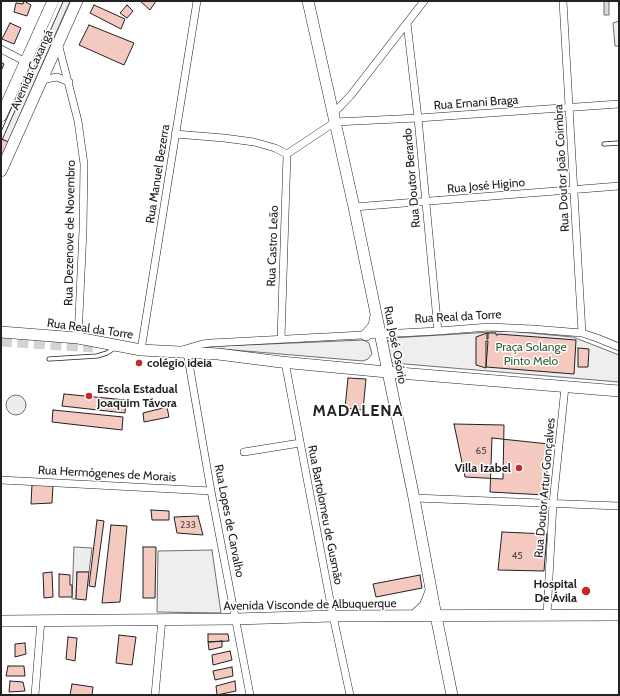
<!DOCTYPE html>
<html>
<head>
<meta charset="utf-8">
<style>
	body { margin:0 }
	#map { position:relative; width:620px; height:696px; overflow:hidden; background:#fff; font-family:Cabin,sans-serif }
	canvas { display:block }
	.frame { position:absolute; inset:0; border:2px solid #222; pointer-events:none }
</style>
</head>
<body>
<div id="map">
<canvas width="620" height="696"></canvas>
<div class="frame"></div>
</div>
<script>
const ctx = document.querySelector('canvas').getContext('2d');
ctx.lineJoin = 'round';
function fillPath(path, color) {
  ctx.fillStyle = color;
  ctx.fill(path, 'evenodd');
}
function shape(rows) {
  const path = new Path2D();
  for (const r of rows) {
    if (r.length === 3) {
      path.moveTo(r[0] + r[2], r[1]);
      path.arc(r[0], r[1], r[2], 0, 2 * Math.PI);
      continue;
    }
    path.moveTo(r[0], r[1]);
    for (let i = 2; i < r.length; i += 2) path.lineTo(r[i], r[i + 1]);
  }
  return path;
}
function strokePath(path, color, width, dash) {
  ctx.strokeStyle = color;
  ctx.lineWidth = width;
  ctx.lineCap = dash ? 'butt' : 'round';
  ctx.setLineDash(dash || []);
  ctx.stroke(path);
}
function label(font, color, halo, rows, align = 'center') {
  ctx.font = font + ' Cabin,sans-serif';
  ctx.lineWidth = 3;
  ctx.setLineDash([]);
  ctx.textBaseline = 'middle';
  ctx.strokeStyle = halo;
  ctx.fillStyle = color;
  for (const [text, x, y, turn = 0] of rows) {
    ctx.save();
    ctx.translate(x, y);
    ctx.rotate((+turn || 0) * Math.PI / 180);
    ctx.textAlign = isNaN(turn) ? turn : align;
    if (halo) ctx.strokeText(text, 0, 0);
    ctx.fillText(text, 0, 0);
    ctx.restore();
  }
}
const green = shape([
	[63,1,70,1,8,142,2,139,63,1],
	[619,21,619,46,615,46,613,23,619,21],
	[508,331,573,337,619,355,619,382,393,363,391,361,387,343,391,338,508,331],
	[364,340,369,343,372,354,368,359,363,361,198,347,364,340],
	[212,550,221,613,157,612,158,551,212,550]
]);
fillPath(green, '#eee');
strokePath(green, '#6f6f6f', 1);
const parking = shape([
	[16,405,10],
	[74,547,92,548,89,572,77,572,76,599,72,599,74,547]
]);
fillPath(parking, '#ededed');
strokePath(parking, '#6f6f6f', 1);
const water = shape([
	[604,1,609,1,609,15,604,15,604,1]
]);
fillPath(water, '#d9d9d9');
strokePath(water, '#6f6f6f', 1);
const building = shape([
	[24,1,31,5,27,16,14,12,16,3,23,4,24,1],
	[140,1,156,1,150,10,140,1],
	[94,5,125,19,121,29,90,13,94,5],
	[127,5,133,11,127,18,120,13,127,5],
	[10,23,21,28,14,44,2,39,10,23],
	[89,25,134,43,124,65,79,45,89,25],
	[1,62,4,64,1,71,1,62],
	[1,139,9,142,1,161,1,139],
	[487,333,487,339,488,339,488,333,496,333,496,335,498,335,498,334,576,340,574,374,486,367,488,341,486,341,486,368,476,365,476,337,487,333],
	[578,348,589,349,588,367,578,367,578,348],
	[348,378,366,379,363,410,345,408,348,378],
	[64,394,126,400,125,413,62,406,64,394],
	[167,407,169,417,144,422,143,413,167,407],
	[53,410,123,417,122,430,52,422,53,410],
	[454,424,504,425,503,479,465,477,454,424],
	[492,438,549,444,545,495,490,492,492,438],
	[32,484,53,485,52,503,31,504,32,484],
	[151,510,169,511,169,520,152,520,151,510],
	[198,516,203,535,177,533,174,517,198,516],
	[97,520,104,521,95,587,89,586,97,520],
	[111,525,127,526,120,602,102,603,111,525],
	[502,532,547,534,544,571,498,570,502,532],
	[143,547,156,547,155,598,143,598,143,547],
	[52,572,53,597,44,598,43,573,52,572],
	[77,572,89,572,86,600,76,599,77,572],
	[59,574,70,575,70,585,72,585,72,597,59,597,59,574],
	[420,575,422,588,376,597,373,584,420,575],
	[208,634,228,634,229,641,208,642,208,634],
	[119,635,136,637,132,665,116,663,119,635],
	[68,637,77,638,75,661,66,659,68,637],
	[222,641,222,647,209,650,208,642,222,641],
	[25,643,26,654,15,657,15,644,25,643],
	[230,651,232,660,213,665,212,655,230,651],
	[8,666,24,666,25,676,6,676,8,666],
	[232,667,233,676,215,680,213,671,232,667],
	[10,681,23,682,25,691,9,692,10,681],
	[235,681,236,691,217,695,216,686,235,681],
	[72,684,93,687,92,695,70,695,72,684]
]);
fillPath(building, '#f3c9c0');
strokePath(building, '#222', 1);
strokePath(shape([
	[1,341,93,347]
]), '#d3d3d3', 11, [11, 5.5]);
const lane = shape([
	[1,137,61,1],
	[604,144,619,143],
	[49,359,97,356,107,353,113,349]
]);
const street = shape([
	[563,1,582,333],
	[407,23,418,118,438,331],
	[58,43,78,121,84,164,83,230,78,338],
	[1,49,26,62],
	[41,80,57,77,69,82],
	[333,114,351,95,424,1],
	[175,134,224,138,254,142,275,148,287,154],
	[287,154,335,122,418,118,619,104],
	[354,207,619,186],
	[281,339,287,154],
	[141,350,197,1],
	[182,350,202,344,211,343,438,331,489,327,533,329,582,333,597,338,619,347],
	[187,352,211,491,250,695],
	[285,362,333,616,350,695],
	[244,452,300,443],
	[1,480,211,491],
	[414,498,619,506],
	[547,615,553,503,565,387],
	[35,695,41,620],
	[155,695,162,619]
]);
const primary = shape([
	[308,1,354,207,414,498,436,616,452,695],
	[1,116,53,1],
	[1,171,77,1],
	[1,332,78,338,141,350,218,354,281,362,387,372,619,391],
	[366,335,374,326,376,315],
	[414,616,425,606,431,591],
	[1,621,236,619,333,616,619,615]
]);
strokePath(lane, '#222', 5);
strokePath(street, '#222', 8);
strokePath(primary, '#222', 12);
strokePath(lane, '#fff', 3.5);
strokePath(street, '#fff', 7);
strokePath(primary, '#fff', 11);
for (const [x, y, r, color] of [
	[139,363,4,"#c62828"],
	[89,396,4,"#c62828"],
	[519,468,4,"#c62828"],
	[586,591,5,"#c62828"]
]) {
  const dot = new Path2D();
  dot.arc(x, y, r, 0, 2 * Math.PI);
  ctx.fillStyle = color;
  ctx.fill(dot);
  strokePath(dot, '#fff', 1.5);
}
label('10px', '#564c4a', null, [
	["65",481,451],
	["233",188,525],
	["45",517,556]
]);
label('12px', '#222', '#fff', [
	["Avenida Caxangá",32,70,-66],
	["Rua Ernani Braga",476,103,-4],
	["Rua Doutor João Coimbra",562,168,-93],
	["Rua Manuel Bezerra",158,174,-81],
	["Rua Doutor Berardo",412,178,-95],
	["Rua José Higino",486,186,-5],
	["Rua Dezenove de Novembro",70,233,-89],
	["Rua Castro Leão",273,246,-88],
	["Rua Real da Torre",458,317,-3],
	["Rua Real da Torre",90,329,8],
	["Rua José Osório",395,345,79],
	["Rua Hermógenes de Morais",107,474,3],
	["Rua Doutor Artur Gonçalves",545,488,-85],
	["Rua Bartolomeu de Gusmão",325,515,79],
	["Rua Lopes de Carvalho",229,521,79],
	["Avenida Visconde de Albuquerque",310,605,-1]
]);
label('12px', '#2f5e38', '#fff', [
	["Praça Solange",531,347],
	["Pinto Melo",531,361]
]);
label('bold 12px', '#222', '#fff', [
	["colégio ideia",147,363],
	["Escola Estadual",97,389],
	["Joaquim Távora",97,403],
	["Villa Izabel",511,468,"right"],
	["Hospital",577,584,"right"],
	["De Ávila",577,598,"right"]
], 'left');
ctx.letterSpacing = '1px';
label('bold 16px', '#222', '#fff', [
	["MADALENA",358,411]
]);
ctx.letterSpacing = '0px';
</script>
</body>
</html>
